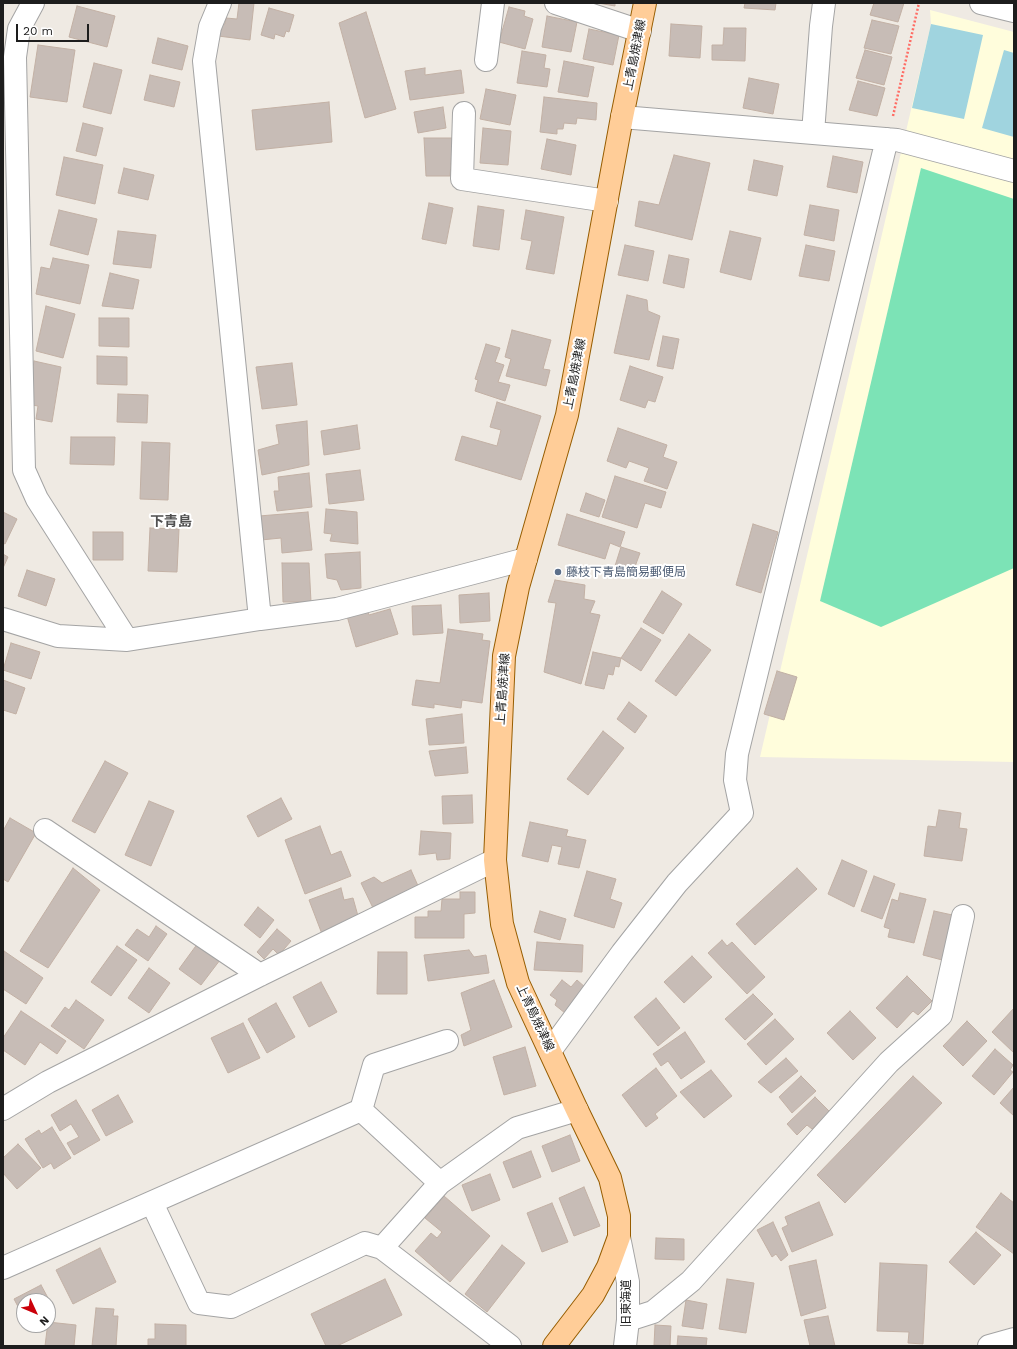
<!DOCTYPE html>
<html>
<head>
<meta charset="utf-8">
<style>
	body { margin:0 }
	#map { position:relative; width:1017px; height:1349px; overflow:hidden; background:#efeae3; font-family:"Work Sans",sans-serif }
	canvas { display:block }
	.frame { position:absolute; inset:0; border:4px solid #1d1d1d; pointer-events:none }
	.north { position:absolute; left:16px; top:1293px; width:40px; height:40px; box-sizing:border-box; background:#fff; border:1px solid #a5a5a5; border-radius:50%; rotate:134deg; font-size:11px; font-weight:700; line-height:16px; text-align:center; color:#1d1d1d }
	.north::after { content:''; display:block; margin:auto; width:14px; height:18px; background:#cb000a; clip-path:polygon(50% 0,100% 100%,50% 72%,0 100%) }
	.scale { position:absolute; left:16px; top:24px; width:73px; height:18px; box-sizing:border-box; border:2px solid #1d1d1d; border-top:0; padding-left:5px; font-size:12px; line-height:14px; white-space:nowrap; color:#1d1d1d; -webkit-text-stroke:3px #fff; paint-order:stroke }
</style>
</head>
<body>
<div id="map">
<canvas width="1017" height="1349"></canvas>
<div class="frame"></div>
<div class="north">N</div>
<div class="scale">20 m</div>
</div>
<script>
const ctx = document.querySelector('canvas').getContext('2d');
ctx.lineJoin = 'round';
function fillPath(path, color) {
  ctx.fillStyle = color;
  ctx.fill(path, 'evenodd');
}
function shape(rows) {
  const path = new Path2D();
  for (const r of rows) {
    path.moveTo(r[0], r[1]);
    for (let i = 2; i < r.length; i += 2) path.lineTo(r[i], r[i + 1]);
  }
  return path;
}
function strokePath(path, color, width, dash) {
  ctx.strokeStyle = color;
  ctx.lineWidth = width;
  ctx.lineCap = dash ? 'butt' : 'round';
  ctx.setLineDash(dash || []);
  ctx.stroke(path);
}
function label(font, color, halo, rows, align = 'center') {
  ctx.font = font + ' "Work Sans","Noto Sans JP",sans-serif';
  ctx.lineWidth = 4;
  ctx.setLineDash([]);
  ctx.textBaseline = 'middle';
  ctx.strokeStyle = halo;
  ctx.fillStyle = color;
  for (const [text, x, y, turn = 0] of rows) {
    ctx.save();
    ctx.translate(x, y);
    ctx.rotate((+turn || 0) * Math.PI / 180);
    ctx.textAlign = isNaN(turn) ? turn : align;
    if (halo) ctx.strokeText(text, 0, 0);
    ctx.fillText(text, 0, 0);
    ctx.restore();
  }
}
fillPath(shape([
	[930,10,1014,32,1014,762,760,757,931,24]
]), '#fffddc');
fillPath(shape([
	[921,168,1014,199,1014,568,881,627,820,601]
]), '#7ce3b6');
fillPath(shape([
	[931,24,983,35,964,119,912,108],
	[1004,50,1014,53,1014,137,982,128]
]), '#a0d4df');
const building = shape([
	[239,3,254,3,250,40,218,36,219,23,225,24,226,18,237,19,239,3],
	[598,3,615,3,615,6,598,3],
	[745,3,776,3,775,10,744,8,745,3],
	[874,3,904,3,898,22,870,15,874,3],
	[77,6,115,16,107,47,69,37,77,6],
	[509,7,525,11,524,16,533,19,525,49,499,42,509,7],
	[269,8,294,15,289,32,286,31,284,37,275,34,274,39,261,35,269,8],
	[366,12,396,109,365,118,339,23,366,12],
	[547,16,577,22,571,52,542,47,547,16],
	[872,20,899,26,891,54,864,48,872,20],
	[671,24,702,26,700,58,669,56,671,24],
	[724,28,746,28,745,61,712,60,712,45,723,45,724,28],
	[589,29,619,35,613,65,583,59,589,29],
	[158,38,188,46,182,70,152,63,158,38],
	[38,45,75,50,67,102,30,97,38,45],
	[865,50,892,57,884,85,856,78,865,50],
	[522,51,546,55,544,68,550,69,547,87,517,83,522,51],
	[564,61,594,67,588,97,558,92,564,61],
	[94,63,122,70,111,114,83,107,94,63],
	[425,68,425,75,461,70,464,93,410,100,405,71,425,68],
	[150,75,180,82,174,107,144,100,150,75],
	[749,78,779,84,773,114,743,108,749,78],
	[858,81,885,88,877,116,849,110,858,81],
	[486,89,516,95,510,125,480,119,486,89],
	[544,97,597,103,596,120,577,118,576,124,564,123,563,129,557,129,557,134,540,132,544,97],
	[329,102,332,142,256,150,252,110,329,102],
	[443,107,446,128,418,133,414,112,443,107],
	[83,123,103,128,96,156,76,151,83,123],
	[483,128,511,131,508,165,480,163,483,128],
	[424,138,453,138,450,176,426,176,424,138],
	[547,139,576,145,571,175,541,169,547,139],
	[674,155,710,163,692,240,635,226,639,201,659,205,674,155],
	[833,156,863,162,857,193,827,187,833,156],
	[64,157,103,165,95,204,56,195,64,157],
	[754,160,783,166,777,196,748,190,754,160],
	[124,168,154,175,148,200,118,193,124,168],
	[429,203,453,208,446,244,422,239,429,203],
	[810,205,839,210,834,241,804,235,810,205],
	[478,206,504,210,499,250,473,246,478,206],
	[59,210,97,219,88,255,50,245,59,210],
	[526,210,564,217,554,274,526,269,532,241,521,239,526,210],
	[118,231,156,235,151,268,113,264,118,231],
	[730,231,761,238,751,280,720,272,730,231],
	[625,245,654,251,648,281,618,275,625,245],
	[806,245,835,251,829,281,799,276,806,245],
	[669,255,689,259,684,288,663,283,669,255],
	[53,258,89,265,80,304,36,294,41,267,50,269,53,258],
	[110,273,139,280,133,309,102,306,110,273],
	[627,295,647,300,648,311,660,316,649,360,614,353,627,295],
	[46,306,75,314,63,358,36,351,46,306],
	[99,318,129,318,129,347,99,346,99,318],
	[512,330,551,340,543,369,550,370,546,386,506,376,511,359,505,357,512,330],
	[663,336,679,339,673,369,657,366,663,336],
	[486,344,500,348,495,362,504,365,498,382,510,385,505,401,475,391,478,380,475,379,486,344],
	[97,356,127,357,127,385,97,384,97,356],
	[34,361,61,367,52,422,36,419,38,406,32,405,29,394,34,361],
	[292,363,297,405,262,409,256,367,292,363],
	[630,366,663,377,655,402,648,400,645,408,620,400,630,366],
	[118,394,148,395,147,423,117,422,118,394],
	[497,402,541,416,521,480,455,460,462,436,497,446,501,430,490,427,497,402],
	[307,421,309,465,262,475,258,450,279,444,276,425,307,421],
	[357,425,360,449,324,455,321,431,357,425],
	[618,428,667,445,663,457,677,462,667,489,644,481,649,468,629,461,626,468,607,461,618,428],
	[71,437,115,437,114,465,70,464,71,437],
	[142,442,170,443,168,500,140,499,142,442],
	[360,470,364,500,329,504,326,474,360,470],
	[309,473,312,507,277,511,274,491,279,491,278,477,309,473],
	[615,476,666,492,661,508,645,503,637,528,602,517,615,476],
	[586,493,605,500,599,517,580,511,586,493],
	[326,509,357,512,358,544,330,541,332,534,324,533,326,509],
	[3,512,17,519,5,544,3,543,3,512],
	[308,512,312,550,282,553,281,538,261,540,259,516,308,512],
	[567,514,625,532,620,547,610,543,605,559,558,545,567,514],
	[753,524,778,532,761,593,736,585,753,524],
	[150,528,179,529,177,572,148,571,150,528],
	[93,532,123,532,123,560,93,560,93,532],
	[621,547,640,553,633,572,615,566,621,547],
	[360,552,361,588,341,590,337,580,327,578,325,554,360,552],
	[3,554,8,557,3,568,3,554],
	[282,563,309,563,311,602,283,602,282,563],
	[27,570,55,579,46,606,18,596,27,570],
	[555,580,585,585,584,599,595,601,590,613,600,615,581,684,544,672,556,603,548,602,555,580],
	[662,591,682,604,663,634,643,622,662,591],
	[489,593,490,621,460,623,459,595,489,593],
	[441,605,443,633,413,635,412,606,441,605],
	[390,609,398,634,356,647,347,616,367,610,369,615,390,609],
	[641,628,661,640,641,671,621,658,641,628],
	[448,629,483,634,482,640,490,641,482,703,462,700,461,708,434,704,434,708,412,705,416,680,440,683,448,629],
	[689,634,711,650,676,696,655,681,689,634],
	[11,643,40,652,31,679,3,670,11,643],
	[593,652,621,658,619,667,615,666,613,675,608,674,604,689,585,685,593,652],
	[777,671,797,677,784,720,764,714,777,671],
	[3,680,25,688,16,714,3,710,3,680],
	[629,702,647,716,635,733,617,719,629,702],
	[462,714,464,743,429,745,426,719,462,714],
	[603,731,624,748,588,795,567,779,603,731],
	[466,747,468,773,435,776,429,751,466,747],
	[105,761,128,773,95,833,72,821,105,761],
	[472,795,473,823,443,824,442,796,472,795],
	[281,798,292,819,258,837,247,816,281,798],
	[149,801,174,811,151,866,125,855,149,801],
	[939,810,961,813,959,828,967,829,962,861,924,856,928,826,936,827,939,810],
	[10,818,36,833,8,882,3,879,3,831,10,818],
	[530,822,568,830,566,836,586,840,579,868,558,864,562,847,552,845,548,862,522,856,530,822],
	[320,826,331,855,341,851,351,876,305,894,285,840,320,826],
	[421,831,451,833,450,859,437,860,436,853,419,855,421,831],
	[842,860,867,871,854,907,828,894,842,860],
	[73,868,100,890,48,968,20,951,73,868],
	[797,868,817,889,755,945,736,924,797,868],
	[411,870,419,888,373,908,361,883,374,877,382,883,411,870],
	[587,871,616,879,610,899,622,903,614,928,574,916,587,871],
	[874,876,895,884,882,919,861,911,874,876],
	[341,888,344,900,353,898,358,916,322,934,309,900,341,888],
	[460,892,475,892,475,913,464,914,464,938,415,938,415,917,428,917,428,911,441,911,442,899,460,899,460,892],
	[900,893,926,899,914,943,888,937,890,929,884,927,892,899,898,901,900,893],
	[258,907,274,920,260,938,244,925,258,907],
	[540,911,566,919,560,940,534,932,540,911],
	[934,911,957,916,946,961,923,955,934,911],
	[156,926,167,934,148,961,125,945,137,929,149,937,156,926],
	[277,929,291,941,279,955,273,949,264,959,257,952,277,929],
	[722,940,727,946,732,942,765,977,747,994,708,953,722,940],
	[537,942,583,945,582,972,534,970,537,942],
	[198,943,220,960,201,985,179,969,198,943],
	[117,946,137,960,111,996,91,982,117,946],
	[469,950,474,957,486,955,489,973,428,981,424,955,469,950],
	[4,951,43,978,26,1004,3,989,4,951],
	[378,952,407,952,407,994,377,994,378,952],
	[692,956,712,977,684,1003,664,982,692,956],
	[149,968,170,983,149,1013,128,998,149,968],
	[907,976,932,1001,918,1015,913,1011,897,1028,876,1008,907,976],
	[494,980,512,1027,464,1046,461,1035,471,1030,461,993,494,980],
	[562,980,571,987,577,980,586,988,565,1013,555,1005,557,1000,550,995,562,980],
	[321,982,337,1012,309,1027,293,997,321,982],
	[753,994,773,1014,745,1040,725,1019,753,994],
	[656,998,680,1028,658,1046,634,1017,656,998],
	[76,1000,104,1020,84,1049,51,1026,65,1007,69,1010,76,1000],
	[276,1003,295,1037,267,1053,248,1019,276,1003],
	[1014,1008,1014,1053,992,1032,1014,1008],
	[21,1011,66,1041,57,1054,40,1042,25,1065,3,1050,3,1038,21,1011],
	[850,1011,876,1038,853,1060,827,1033,850,1011],
	[775,1019,794,1039,766,1065,747,1044,775,1019],
	[967,1021,987,1041,963,1066,943,1046,967,1021],
	[243,1023,260,1058,228,1073,211,1038,243,1023],
	[685,1032,705,1062,681,1079,668,1061,661,1066,653,1054,685,1032],
	[525,1047,536,1086,504,1095,493,1057,525,1047],
	[995,1049,1013,1065,1010,1070,1013,1072,994,1095,972,1076,995,1049],
	[786,1058,798,1071,771,1093,758,1082,786,1058],
	[656,1068,677,1096,655,1114,658,1118,646,1127,622,1095,656,1068],
	[711,1070,732,1096,704,1118,680,1092,711,1070],
	[801,1076,816,1091,792,1113,779,1097,801,1076],
	[913,1076,942,1103,845,1203,817,1175,913,1076],
	[1014,1087,1014,1116,1000,1103,1014,1087],
	[118,1095,133,1122,106,1136,92,1110,118,1095],
	[815,1097,830,1112,812,1129,807,1125,797,1135,787,1124,815,1097],
	[76,1100,100,1140,74,1155,67,1143,79,1137,71,1124,60,1131,51,1115,76,1100],
	[52,1127,71,1158,54,1169,51,1163,43,1168,25,1139,39,1130,41,1134,52,1127],
	[570,1135,580,1161,552,1172,542,1146,570,1135],
	[18,1144,41,1168,17,1189,3,1173,3,1158,18,1144],
	[531,1151,541,1177,513,1188,503,1162,531,1151],
	[490,1174,500,1200,472,1211,462,1185,490,1174],
	[584,1187,600,1226,574,1236,559,1198,584,1187],
	[1001,1193,1014,1203,1014,1254,976,1227,1001,1193],
	[444,1196,490,1236,450,1282,415,1251,431,1233,437,1238,442,1232,425,1218,444,1196],
	[819,1202,833,1235,792,1252,782,1228,788,1225,785,1217,819,1202],
	[552,1203,568,1242,542,1252,527,1213,552,1203],
	[773,1222,788,1255,781,1261,776,1254,772,1257,757,1230,773,1222],
	[976,1232,1001,1255,974,1285,949,1262,976,1232],
	[656,1238,684,1239,684,1260,655,1259,656,1238],
	[502,1245,525,1263,487,1312,465,1294,502,1245],
	[100,1248,116,1282,73,1304,56,1270,100,1248],
	[816,1260,826,1308,801,1316,789,1266,816,1260],
	[880,1263,927,1265,923,1344,908,1343,909,1332,877,1331,880,1263],
	[385,1279,402,1315,337,1346,326,1346,311,1314,385,1279],
	[727,1279,754,1283,746,1333,719,1329,727,1279],
	[41,1285,54,1309,48,1313,48,1301,24,1301,24,1318,14,1299,41,1285],
	[686,1300,707,1304,703,1329,682,1326,686,1300],
	[96,1308,114,1309,113,1316,118,1316,116,1346,92,1346,96,1308],
	[828,1316,835,1346,810,1346,804,1320,828,1316],
	[48,1322,76,1325,74,1346,45,1346,48,1322],
	[155,1324,186,1325,186,1346,148,1346,148,1339,155,1339,155,1324],
	[655,1325,671,1326,670,1346,654,1345,655,1325],
	[678,1336,707,1338,706,1346,677,1346,678,1336]
]);
fillPath(building, '#c7bcb6');
strokePath(building, '#c2b0a4', 1);
const minor = shape([
	[33,3,19,29,15,57,24,470,37,499,127,640],
	[220,3,210,27,204,61,260,619],
	[556,3,640,31],
	[981,3,1014,11],
	[486,60,493,3],
	[464,113,462,179,607,201],
	[622,117,897,140,1014,171],
	[813,133,821,26,824,3],
	[3,619,58,636,127,640,260,619,337,609,526,559],
	[45,830,260,975],
	[550,1051,622,953,677,883,742,813,735,780,737,754,887,139],
	[3,1109,48,1082,260,975,495,860],
	[361,1110,374,1065,447,1041],
	[152,1203,199,1303,231,1307,365,1243,382,1248,510,1346],
	[619,1237,628,1282,628,1320,625,1346],
	[382,1248,440,1183,517,1128,577,1110],
	[3,1268,361,1110,440,1183],
	[628,1320,653,1312,691,1281,889,1062,941,1015,963,916],
	[989,1346,1014,1339]
]);
const major = shape([
	[554,1346,593,1295,608,1267,619,1237,619,1216,610,1178,577,1110,518,983,502,924,495,860,504,656,518,587,567,415,622,117,645,3]
]);
strokePath(minor, '#a4a4a4', 24);
strokePath(major, '#975d00', 24);
strokePath(shape([
	[893,116,919,3]
]), '#ff6c64', 2.5, [2, 2]);
strokePath(minor, '#fff', 22);
strokePath(major, '#ffcd98', 22);
for (const [x, y, r, color] of [
	[558,572,4,"#5c6f8a"]
]) {
  const dot = new Path2D();
  dot.arc(x, y, r, 0, 2 * Math.PI);
  ctx.fillStyle = color;
  ctx.fill(dot);
  strokePath(dot, '#fff', 1.5);
}
label('12px', '#1d1d1d', '#fff', [
	["上青島焼津線",635,55,-79],
	["上青島焼津線",575,374,-79],
	["上青島焼津線",503,689,-86],
	["上青島焼津線",535,1018,65],
	["旧東海道",626,1303,-90]
]);
label('12px', '#4e5e75', '#fff', [
	["藤枝下青島簡易郵便局",566,572]
], 'left');
label('bold 14px', '#505050', '#fff', [
	["下青島",171,522]
]);
</script>
</body>
</html>
